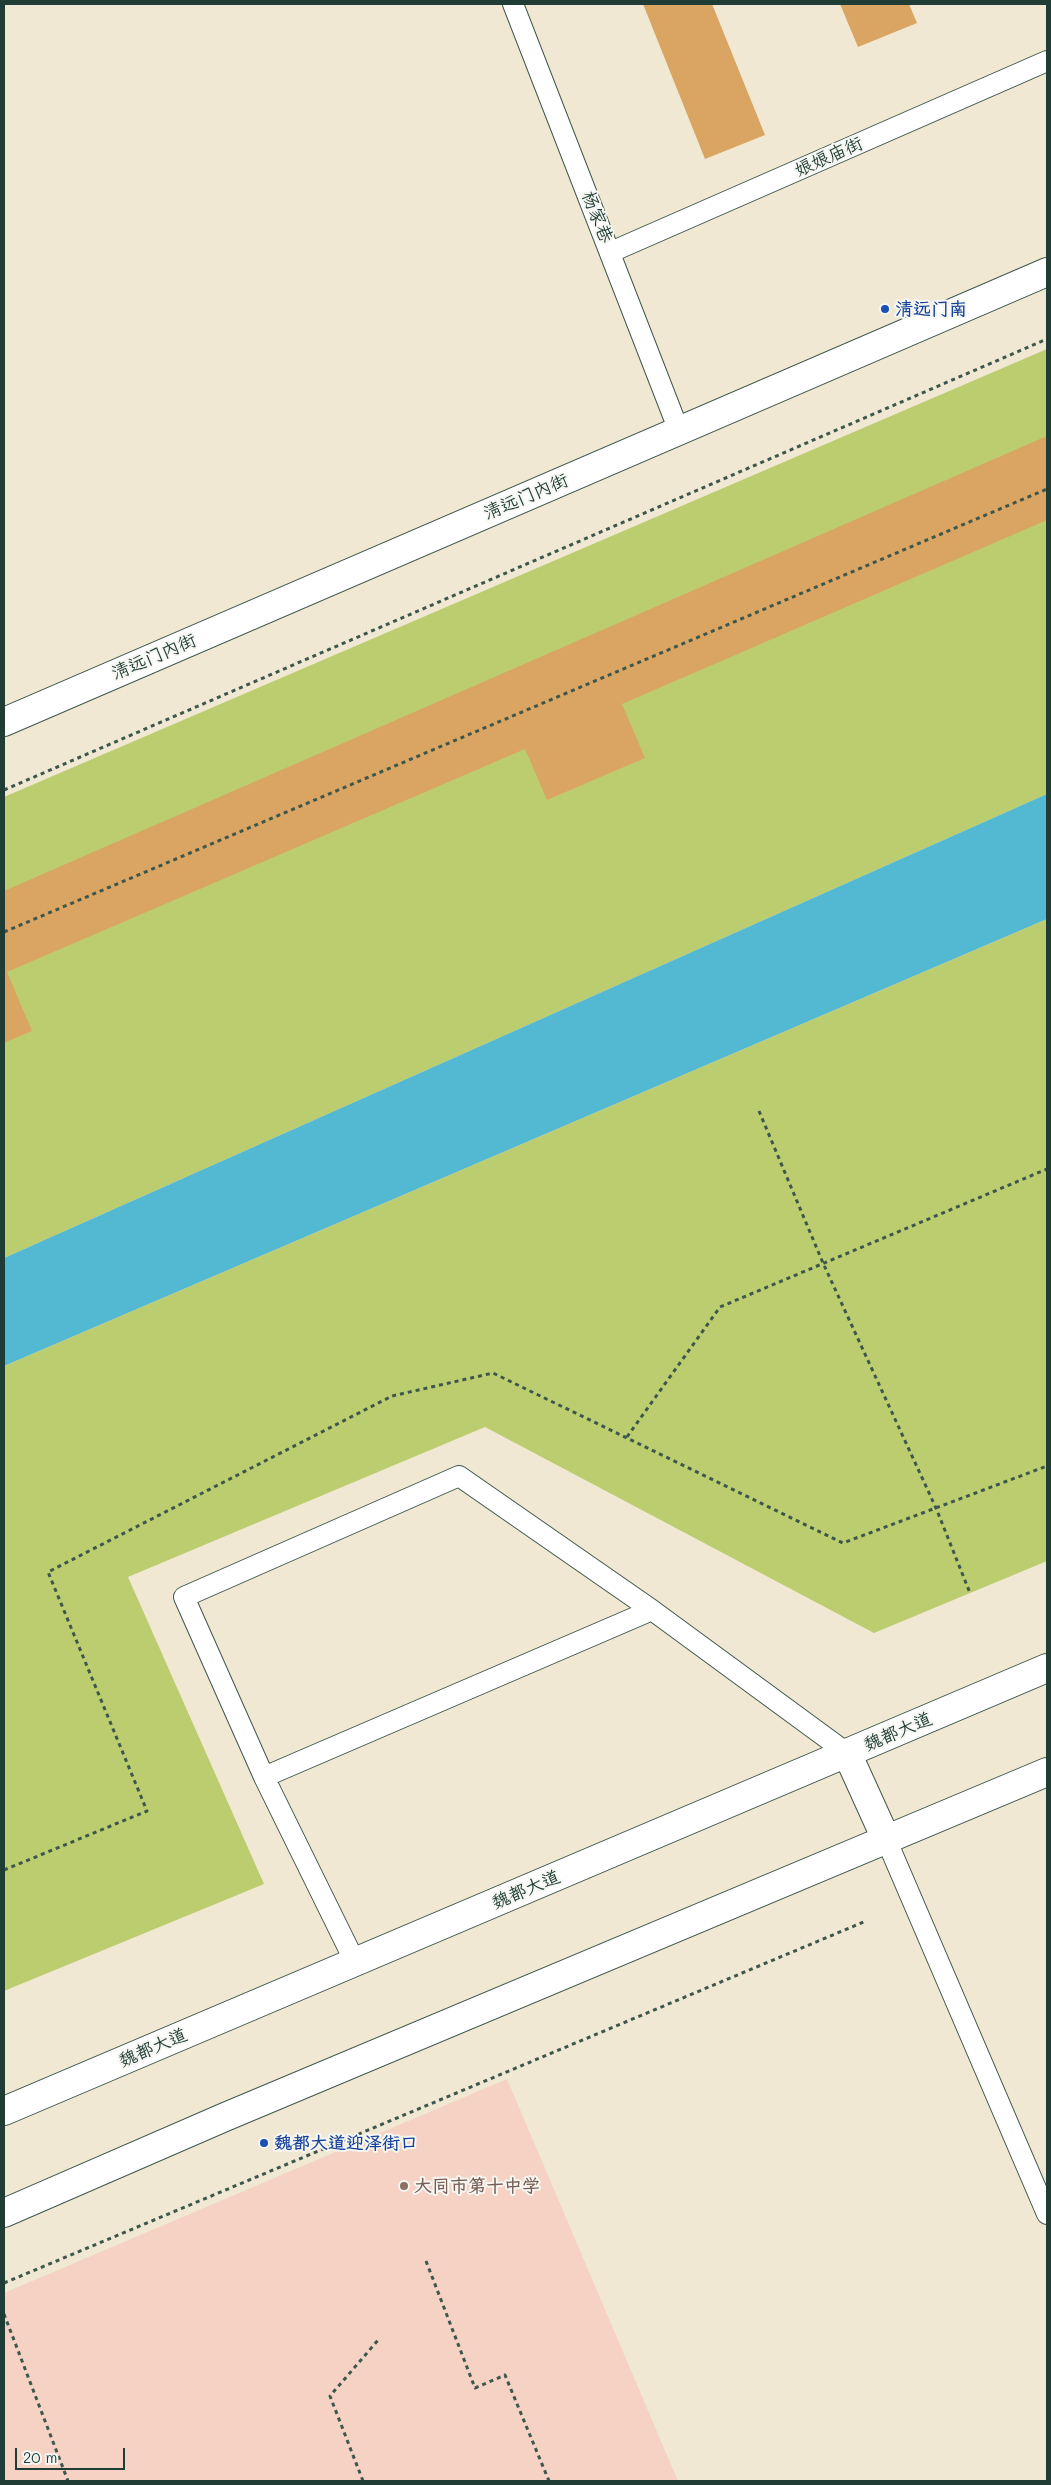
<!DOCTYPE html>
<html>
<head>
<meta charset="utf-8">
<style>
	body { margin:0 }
	#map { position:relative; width:1051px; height:2485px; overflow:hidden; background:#f0e8d2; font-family:Mali,sans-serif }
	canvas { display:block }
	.frame { position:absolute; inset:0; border:5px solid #1f3d34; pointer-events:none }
	.scale { position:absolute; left:15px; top:2448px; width:110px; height:22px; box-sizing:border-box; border:2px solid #1f3d34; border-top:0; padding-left:6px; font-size:15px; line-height:18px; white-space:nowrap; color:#1f3d34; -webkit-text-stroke:4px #f6f6f2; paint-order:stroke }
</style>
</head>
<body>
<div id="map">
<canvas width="1051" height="2485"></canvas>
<div class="frame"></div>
<div class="scale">20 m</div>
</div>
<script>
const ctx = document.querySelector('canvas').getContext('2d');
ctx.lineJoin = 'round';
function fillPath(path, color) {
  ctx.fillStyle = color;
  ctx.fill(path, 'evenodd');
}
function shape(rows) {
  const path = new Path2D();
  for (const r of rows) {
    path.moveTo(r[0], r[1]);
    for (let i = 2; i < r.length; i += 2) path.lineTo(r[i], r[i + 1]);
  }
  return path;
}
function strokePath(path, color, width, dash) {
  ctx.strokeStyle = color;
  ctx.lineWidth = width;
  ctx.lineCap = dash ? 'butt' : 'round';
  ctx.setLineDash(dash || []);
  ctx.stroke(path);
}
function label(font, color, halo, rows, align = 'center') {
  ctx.font = font + ' Mali,"LXGW WenKai TC",sans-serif';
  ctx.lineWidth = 4;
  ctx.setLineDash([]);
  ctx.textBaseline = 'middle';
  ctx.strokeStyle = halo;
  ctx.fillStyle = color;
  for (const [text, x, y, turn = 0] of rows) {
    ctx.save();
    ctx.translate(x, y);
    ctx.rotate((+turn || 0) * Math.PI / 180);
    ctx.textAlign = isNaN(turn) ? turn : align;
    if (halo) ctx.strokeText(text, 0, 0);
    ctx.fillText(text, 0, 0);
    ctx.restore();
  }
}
fillPath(shape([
	[507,2079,678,2481,4,2481,4,2293]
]), '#f6d2c5');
fillPath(shape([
	[1047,349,1047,794,4,1258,4,797],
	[1047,919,1047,1561,874,1633,485,1427,128,1577,264,1884,4,1991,4,1366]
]), '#bccd6f');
fillPath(shape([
	[1047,794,1047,919,4,1366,4,1258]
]), '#53b8d1');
fillPath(shape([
	[643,4,712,4,765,135,705,159],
	[840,4,909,4,917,23,858,47],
	[1047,436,1047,520,622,704,645,758,547,800,525,749,7,972,32,1031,4,1043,4,891]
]), '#daa462');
const lane = shape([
	[513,4,679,431],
	[611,252,1047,61],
	[264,1777,652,1610],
	[886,1839,1047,2214],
	[355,1962,264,1777,184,1597,459,1476,652,1610,847,1753]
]);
const secondary = shape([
	[4,722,1047,272]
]);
const primary = shape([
	[847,1753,886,1839],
	[4,2111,1047,1668],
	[4,2213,225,2117,1047,1772]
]);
strokePath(lane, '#3e574c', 22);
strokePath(secondary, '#3e574c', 30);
strokePath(primary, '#3e574c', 30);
strokePath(shape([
	[4,790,1047,339],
	[4,932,1047,489],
	[759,1111,823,1263,936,1508,970,1593],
	[627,1437,720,1307,1047,1169],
	[4,1870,147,1811,48,1572,392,1396,493,1373,843,1543,1047,1466],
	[426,2261,475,2388,505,2375,549,2481],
	[4,2283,866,1921],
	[4,2314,68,2481],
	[363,2481,330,2396,379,2339]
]), '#3e574c', 3, [4, 4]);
strokePath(lane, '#fff', 20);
strokePath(secondary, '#fff', 28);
strokePath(primary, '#fff', 28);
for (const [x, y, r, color] of [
	[885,309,5,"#1a4fb4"],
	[264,2143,5,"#1a4fb4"],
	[404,2186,5,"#8d6e63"]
]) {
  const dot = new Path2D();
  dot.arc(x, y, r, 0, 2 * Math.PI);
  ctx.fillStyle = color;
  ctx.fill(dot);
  strokePath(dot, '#f6f6f2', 2);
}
label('18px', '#1f3d34', '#f6f6f2', [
	["娘娘庙街",829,157,-24],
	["杨家巷",597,217,68],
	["清远门内街",526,497,-23],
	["清远门内街",154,657,-23],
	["魏都大道",898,1732,-23],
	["魏都大道",526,1890,-23],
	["魏都大道",153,2048,-23]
]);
label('bold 18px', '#164399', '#f6f6f2', [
	["清远门南",895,309],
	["魏都大道迎泽街口",274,2143]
], 'left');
label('bold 18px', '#785e54', '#f6f6f2', [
	["大同市第十中学",414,2186]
], 'left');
</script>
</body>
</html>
